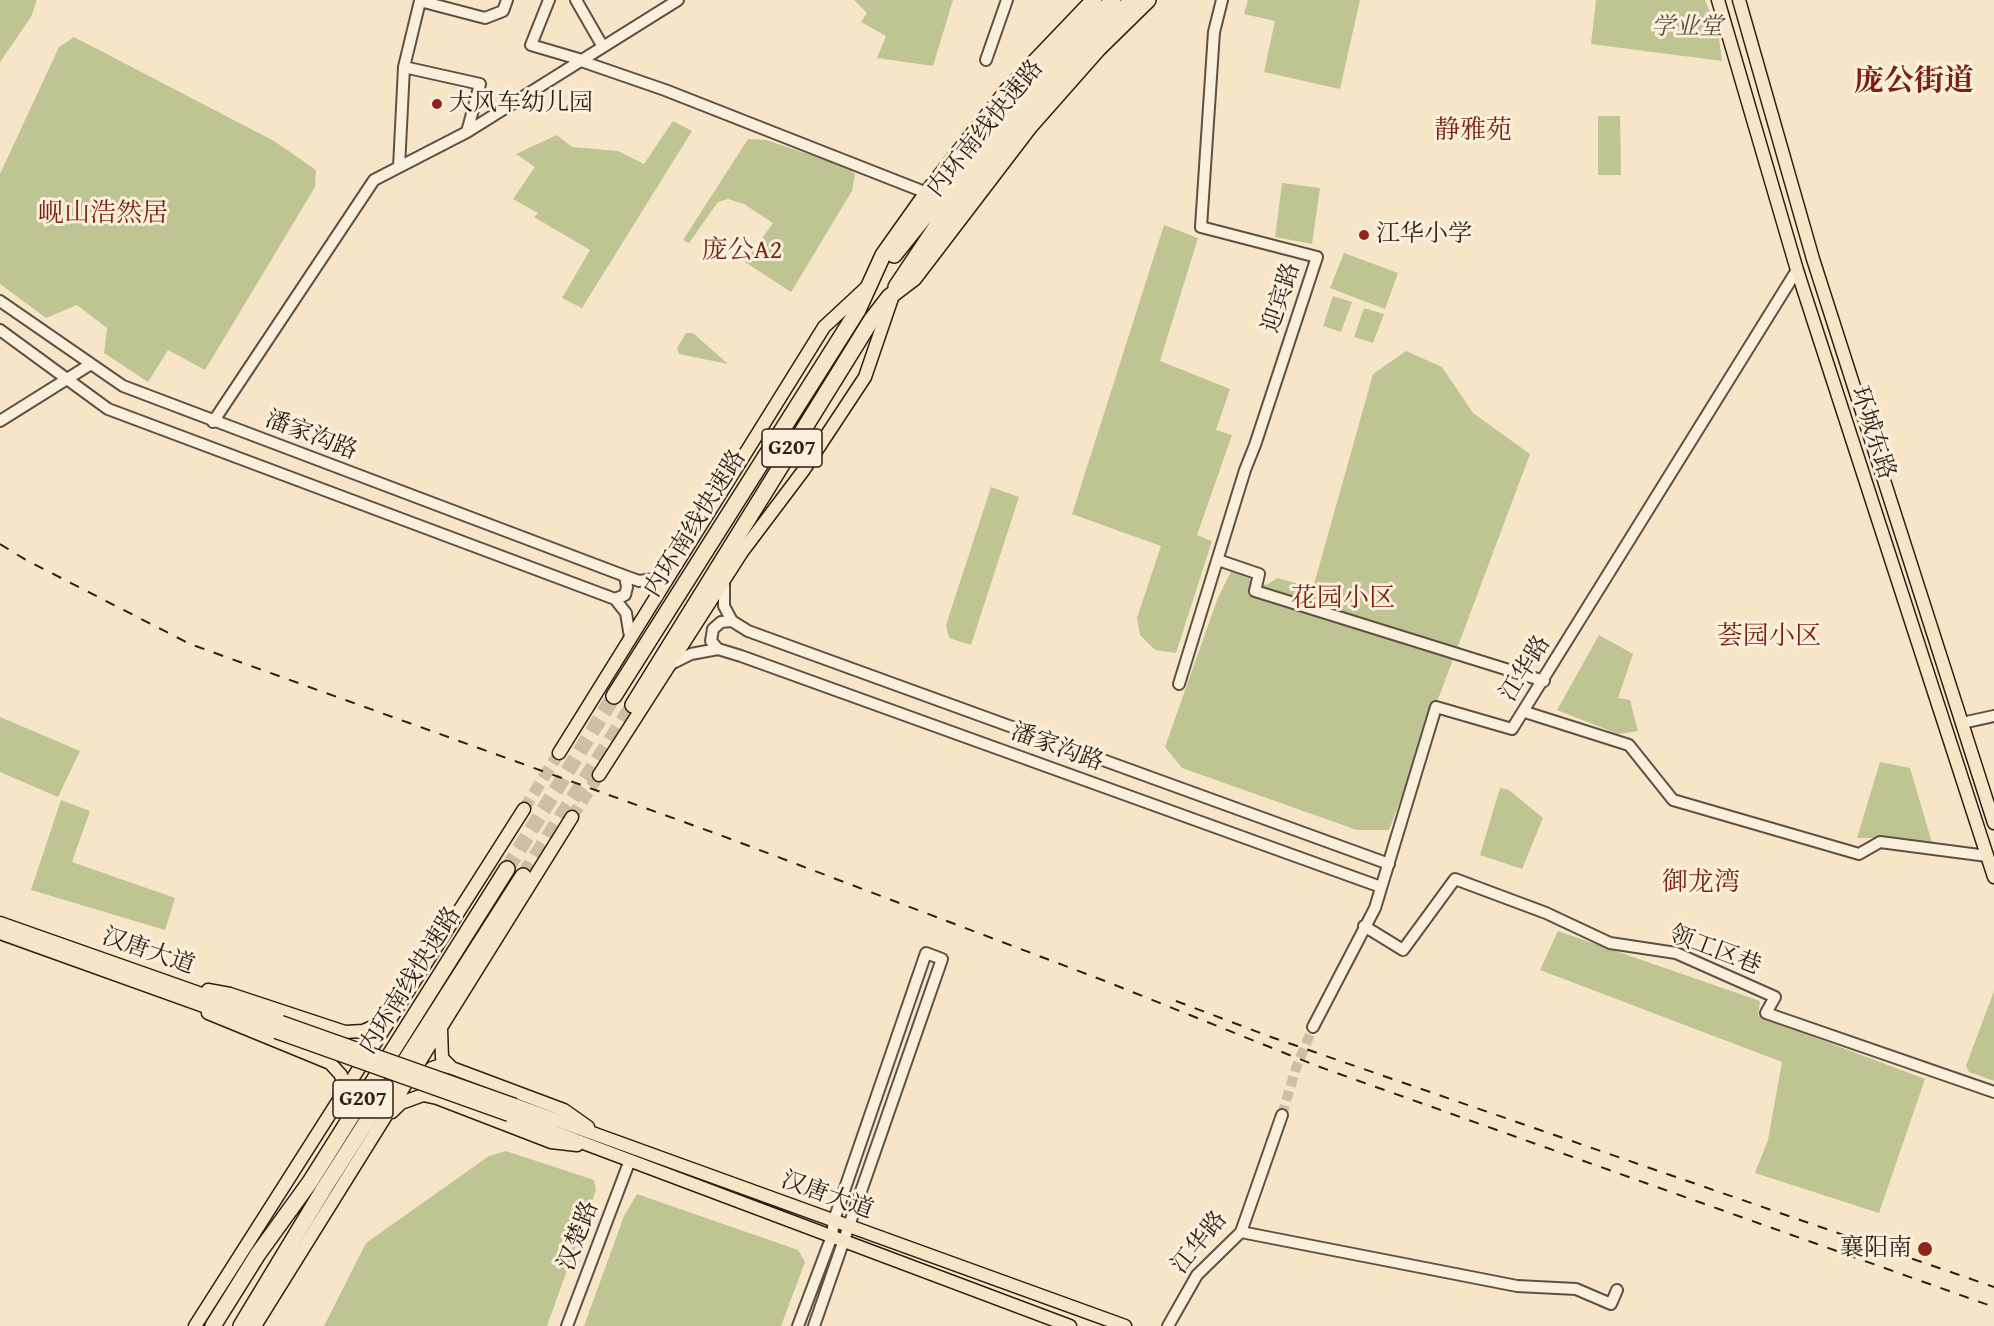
<!DOCTYPE html>
<html>
<head>
<meta charset="utf-8">
<style>
	body { margin:0 }
	canvas { display:block; background:#f6e6c7 }
</style>
</head>
<body>
<canvas width="1994" height="1326"></canvas>
<script>
const ctx = document.querySelector('canvas').getContext('2d');
ctx.lineJoin = 'round';
function fillPath(path, color) {
  ctx.fillStyle = color;
  ctx.fill(path, 'evenodd');
}
function shape(rows) {
  const path = new Path2D();
  for (const r of rows) {
    path.moveTo(r[0], r[1]);
    for (let i = 2; i < r.length; i += 2) path.lineTo(r[i], r[i + 1]);
  }
  return path;
}
function strokePath(path, color, width, dash) {
  ctx.strokeStyle = color;
  ctx.lineWidth = width;
  ctx.lineCap = dash ? 'butt' : 'round';
  ctx.setLineDash(dash || []);
  ctx.stroke(path);
}
function label(font, color, halo, rows, align = 'center') {
  ctx.font = font + ' "Gentium Book Plus","Noto Serif SC",serif';
  ctx.lineWidth = 6;
  ctx.setLineDash([]);
  ctx.textBaseline = 'middle';
  ctx.strokeStyle = halo;
  ctx.fillStyle = color;
  for (const [text, x, y, turn = 0] of rows) {
    ctx.save();
    ctx.translate(x, y);
    ctx.rotate((+turn || 0) * Math.PI / 180);
    ctx.textAlign = isNaN(turn) ? turn : align;
    if (halo) ctx.strokeText(text, 0, 0);
    ctx.fillText(text, 0, 0);
    ctx.restore();
  }
}
fillPath(shape([
	[0,0,37,0,31,17,0,62],
	[854,0,953,0,933,66,877,58,886,36,861,22,867,13],
	[1248,0,1360,0,1340,89,1264,72,1275,21,1244,14],
	[1596,0,1705,0,1718,31,1722,61,1591,44],
	[74,37,274,141,316,170,315,187,205,370,168,350,148,382,104,353,107,328,77,305,46,318,0,284,0,174,59,47],
	[1598,116,1620,116,1621,175,1598,175],
	[673,121,692,131,582,308,562,298,590,250,534,217,538,213,513,199,535,167,516,154,557,135,572,147,618,151,644,164],
	[748,139,766,140,847,167,855,174,852,191,791,292,745,262,773,223,744,204,728,199,718,202,689,243,683,240],
	[1282,183,1320,188,1312,244,1275,237],
	[1164,225,1198,238,1160,361,1230,389,1216,430,1232,435,1197,535,1212,541,1176,653,1155,650,1140,635,1137,618,1161,546,1072,514],
	[1344,253,1398,273,1385,309,1330,288],
	[1333,296,1352,302,1341,332,1323,326],
	[1364,308,1384,314,1373,343,1354,337],
	[686,333,693,333,728,364,679,354,677,348],
	[1406,351,1442,367,1473,413,1530,454,1389,830,1357,830,1182,768,1165,747,1217,600,1231,571,1266,585,1278,578,1313,588,1373,374],
	[991,487,1019,497,971,645,949,638,946,625],
	[1599,635,1633,654,1618,698,1630,700,1638,731,1618,734,1557,710],
	[0,717,80,751,58,797,0,772],
	[1880,762,1910,768,1933,846,1904,838,1857,838],
	[1500,788,1509,790,1543,818,1522,869,1480,855],
	[61,800,90,811,72,862,175,898,165,930,31,890],
	[1558,931,1760,1001,1758,1016,1925,1079,1879,1213,1755,1173,1768,1140,1782,1062,1540,970],
	[1994,991,1994,1081,1969,1072,1966,1066],
	[506,1151,594,1180,596,1190,547,1326,324,1326,366,1243,489,1156],
	[637,1194,798,1250,805,1262,781,1326,584,1326,624,1216]
]), '#bfc493');
strokePath(shape([
	[1282,1115,1296,1068,1313,1027]
]), '#cebea3', 10, [10, 5]);
strokePath(shape([
	[524,809,559,753],
	[572,817,599,775]
]), '#cebea3', 12, [12, 6]);
strokePath(shape([
	[507,869,614,696],
	[523,876,633,705]
]), '#cebea3', 15, [15, 8]);
const minor = shape([
	[549,0,531,45,582,60],
	[576,0,603,47],
	[986,60,1007,0],
	[577,63,581,61,665,90,927,193],
	[404,67,480,84,467,132],
	[399,167,404,67,420,1,485,18,503,11,507,0],
	[0,301,123,386,625,576,639,581,654,579,673,569],
	[0,330,108,409,615,599,626,613,630,637],
	[0,421,91,364],
	[213,422,374,180,467,132,678,0],
	[1218,560,1259,574,1255,591,1544,681],
	[724,580,724,606,732,621,748,631,1389,864],
	[615,599,625,595,627,587,625,576],
	[718,649,711,641,713,629,721,622,732,621],
	[669,665,691,654,718,649,741,656,1381,887],
	[1179,684,1245,470,1255,445,1317,257,1201,227,1214,32,1222,0],
	[1525,712,1629,745,1673,800,1859,854,1880,842,1987,856],
	[1962,723,1994,716],
	[1364,926,1403,950,1455,879,1546,913,1610,943,1676,953,1775,997,1766,1013,1994,1092],
	[1313,1027,1375,908,1436,707,1512,729,1797,270],
	[1241,1232,1517,1286,1576,1289,1611,1304,1617,1290],
	[567,1326,630,1160],
	[798,1326,832,1236,834,1220,926,953,942,959,814,1326],
	[1168,1326,1197,1275,1241,1232,1282,1115]
]);
const major = shape([
	[1718,0,1797,270,1994,877],
	[1739,0,1813,259,1994,823],
	[559,753,824,327,867,287],
	[599,775,742,552,803,471,865,377,892,298],
	[0,923,281,1022],
	[0,933,276,1032],
	[208,990,230,994,345,1032,363,1031,382,1023,389,1016],
	[208,1013,330,1063,341,1075,343,1085,340,1095],
	[441,1029,442,1058,452,1068,564,1110,588,1127],
	[424,1081,424,1075,432,1068,441,1065,452,1068],
	[515,1105,1125,1326],
	[392,1112,401,1103,423,1095,437,1098,551,1142,577,1145],
	[509,1115,1070,1326],
	[195,1326,524,809],
	[255,1326,572,817]
]);
const highway = shape([
	[894,255,1024,93,1113,0],
	[896,287,940,221,1034,102,1132,0],
	[614,696,858,310,883,255,927,193,1008,90,1094,0],
	[633,705,872,319,889,297,914,278,1030,126,1098,49,1148,0],
	[213,1326,258,1254,310,1182,507,869],
	[241,1326,325,1187,523,876]
]);
strokePath(minor, '#605041', 14);
strokePath(major, '#2e1e14', 15);
strokePath(highway, '#2e1e14', 18);
strokePath(minor, '#f9efdb', 10);
strokePath(major, '#f6e6c7', 12);
strokePath(highway, '#f6e6c7', 15);
strokePath(shape([
	[0,544,26,560,190,644,720,835,1105,981,1317,1066,1994,1307],
	[1176,1001,1271,1037,1994,1287]
]), '#2e1e14', 2, [10, 10]);
const majorBridge = shape([
	[281,1022,515,1105],
	[276,1032,509,1115]
]);
strokePath(majorBridge, '#2e1e14', 15, []);
strokePath(majorBridge, '#f6e6c7', 12);
for (const [x, y, r, color] of [
	[437,104,6,"#8f2418"],
	[1364,235,6,"#8f2418"],
	[1925,1249,8,"#8f2418"]
]) {
  const dot = new Path2D();
  dot.arc(x, y, r, 0, 2 * Math.PI);
  ctx.fillStyle = color;
  ctx.fill(dot);
  strokePath(dot, '#f9efdb', 2);
}
for (const [x, y, w] of [
	[792,448,60],
	[363,1099,60]
]) {
  const box = new Path2D();
  box.roundRect(x - w / 2, y - 19, w, 38, 4.5);
  ctx.fillStyle = '#f9efdb';
  ctx.fill(box);
  strokePath(box, '#2e1e14', 1.5);
}
label('bold 22px', '#2e1e14', null, [
	["G207",792,448],
	["G207",363,1099]
]);
label('italic 24px', '#5a503a', '#f9efdb', [
	["学业堂",1687,28]
]);
label('24px', '#2e1e14', '#f9efdb', [
	["大风车幼儿园",449,104],
	["江华小学",1376,235],
	["襄阳南",1912,1249,"right"]
], 'left');
label('24px', '#2e1e14', '#f9efdb', [
	["内环南线快速路",986,129,-51],
	["迎宾路",1282,298,-72],
	["环城东路",1872,433,72],
	["潘家沟路",311,436,21],
	["内环南线快速路",696,524,-58],
	["江华路",1526,669,-58],
	["潘家沟路",1057,748,20],
	["领工区巷",1715,951,21],
	["汉唐大道",148,952,19],
	["内环南线快速路",411,981,-58],
	["汉唐大道",827,1196,20],
	["汉楚路",579,1236,-69],
	["江华路",1200,1243,-51]
]);
label('26px', '#7a1f14', '#f9efdb', [
	["静雅苑",1473,131],
	["岘山浩然居",103,214],
	["庞公A2",742,251],
	["花园小区",1343,599],
	["荟园小区",1769,637],
	["御龙湾",1701,883]
]);
label('bold 30px', '#7a1f14', '#f9efdb', [
	["庞公街道",1914,82]
]);
</script>
</body>
</html>
